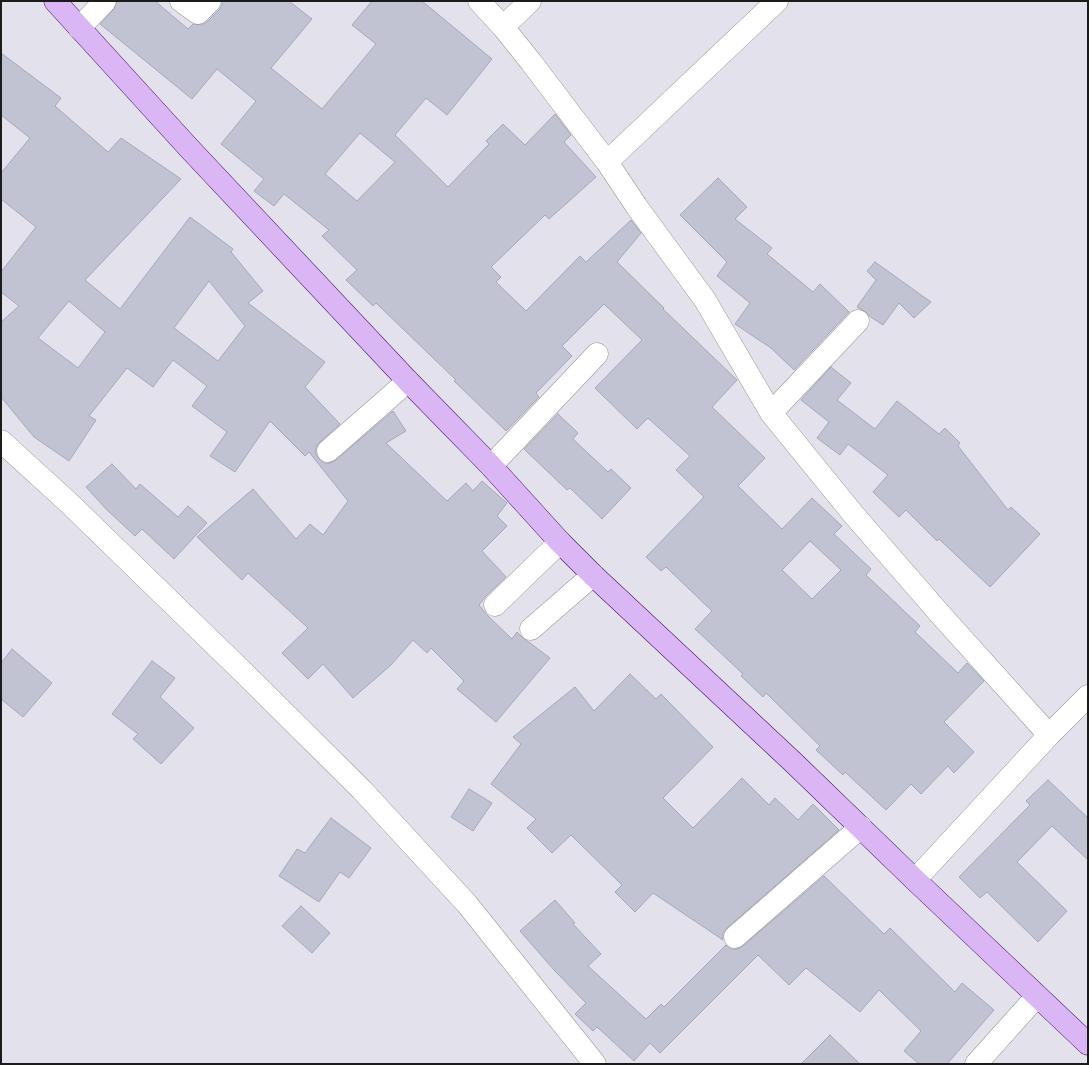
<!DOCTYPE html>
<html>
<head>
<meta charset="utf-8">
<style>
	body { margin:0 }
	#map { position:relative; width:1089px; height:1065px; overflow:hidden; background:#e3e1ec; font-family:"Exo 2",sans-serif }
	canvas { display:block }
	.frame { position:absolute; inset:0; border:2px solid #1b1b1b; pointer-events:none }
</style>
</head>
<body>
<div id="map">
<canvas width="1089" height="1065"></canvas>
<div class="frame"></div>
</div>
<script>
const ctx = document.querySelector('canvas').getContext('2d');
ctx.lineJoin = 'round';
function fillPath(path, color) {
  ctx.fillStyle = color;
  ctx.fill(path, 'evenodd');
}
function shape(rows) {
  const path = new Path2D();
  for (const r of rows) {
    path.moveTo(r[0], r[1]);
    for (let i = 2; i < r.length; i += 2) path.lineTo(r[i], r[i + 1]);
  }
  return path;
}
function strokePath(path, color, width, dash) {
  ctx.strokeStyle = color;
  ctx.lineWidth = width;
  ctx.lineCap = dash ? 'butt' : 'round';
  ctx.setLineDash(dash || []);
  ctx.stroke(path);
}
const building = shape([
	[117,1,155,1,188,29,193,24,202,25,207,22,219,10,222,5,222,1,289,1,312,19,271,68,322,109,376,44,352,25,372,1,422,1,492,59,447,115,426,98,395,135,448,187,489,144,486,141,503,124,525,145,555,114,571,135,564,142,596,177,549,219,545,215,491,267,501,277,496,282,526,311,580,256,586,262,631,220,641,233,617,262,664,308,663,309,737,380,712,407,765,458,738,486,782,529,812,498,842,526,834,534,871,569,866,575,920,626,915,632,958,673,967,663,984,681,944,722,974,752,954,773,948,766,921,794,911,784,886,810,845,772,843,775,816,750,820,746,766,693,763,697,741,676,743,674,695,629,712,611,666,567,661,571,646,557,704,497,676,470,690,456,648,418,637,429,595,388,642,340,604,304,562,346,572,356,536,393,539,397,506,431,454,381,456,380,376,303,373,306,346,280,357,270,322,236,329,230,284,194,274,206,254,191,264,179,221,144,256,101,217,69,192,99,100,24,114,9,117,1],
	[360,133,395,162,357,201,325,174,360,133],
	[810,541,841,570,812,599,782,570,810,541],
	[1,53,61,98,55,106,108,152,121,138,181,179,85,280,120,309,190,217,233,249,231,252,263,291,248,303,325,362,305,387,340,424,320,442,316,447,316,454,319,459,324,463,330,463,336,460,393,411,406,431,386,443,447,501,466,483,473,491,482,481,507,503,497,516,507,526,482,551,506,577,486,596,479,605,486,614,512,639,517,632,522,637,550,658,496,722,457,689,464,681,431,648,427,653,413,640,391,665,353,698,323,664,308,679,282,653,308,628,248,573,242,580,197,537,253,489,296,539,310,524,323,535,348,501,309,452,305,456,270,421,235,472,210,456,227,432,192,406,207,386,173,360,153,387,127,368,89,416,96,420,69,461,34,437,1,397,1,322,19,306,1,292,1,272,36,227,1,199,1,173,30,138,1,115,1,53],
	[209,281,245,326,218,361,174,328,209,281],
	[69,301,105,332,78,368,38,338,69,301],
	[718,178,747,207,735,219,772,248,767,254,813,292,820,284,849,312,794,370,771,348,735,324,750,303,717,276,727,262,680,215,718,178],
	[875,262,931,302,914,318,899,303,883,325,869,316,866,312,857,307,876,280,867,271,875,262],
	[831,367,851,383,837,400,875,429,897,401,939,434,945,428,960,443,958,446,1008,510,1011,507,1040,534,990,587,939,539,937,541,906,510,899,517,873,492,888,475,848,444,840,455,817,438,829,422,801,400,831,367],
	[558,414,578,433,573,439,608,472,611,469,631,488,602,519,570,488,567,490,524,449,558,414],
	[112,464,136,489,140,484,178,517,188,506,207,523,174,559,142,529,135,536,107,510,86,487,112,464],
	[12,649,52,683,23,717,1,699,1,663,12,649],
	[152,661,175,678,160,697,194,728,161,764,133,739,138,734,112,714,152,661],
	[630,674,656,699,661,694,713,747,663,798,693,828,742,778,769,805,775,798,798,820,813,804,839,830,727,928,723,933,723,940,653,893,635,912,615,892,622,885,571,835,552,853,527,828,536,819,491,784,521,744,513,737,575,687,594,711,630,674],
	[1048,780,1088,818,1088,860,1052,826,1017,862,1067,911,1038,942,987,892,980,898,959,877,1030,805,1026,801,1048,780],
	[469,789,492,803,473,831,451,817,469,789],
	[331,818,371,848,349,878,340,872,319,902,279,876,297,849,305,853,331,818],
	[824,876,884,934,890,928,955,992,962,983,994,1010,947,1064,919,1064,904,1051,921,1031,879,990,860,1012,806,968,789,985,758,955,660,1053,650,1043,634,1061,597,1027,593,1031,575,1014,586,1003,554,970,520,931,555,900,575,923,573,924,601,954,588,966,646,1019,661,1004,664,1007,726,945,731,949,737,949,743,946,824,876],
	[301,906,330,933,312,953,282,926,301,906],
	[830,1035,860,1064,801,1064,830,1035]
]);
fillPath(building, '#c2c3d2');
strokePath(building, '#a5a6bc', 1);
const street = shape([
	[181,1,198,13,210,1],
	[479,1,503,27,531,62,607,162,637,207,705,300,771,413,854,515,940,614,1049,735],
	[503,27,530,1],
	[79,28,105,1],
	[607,162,777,1],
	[771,413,858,321],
	[1,441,69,503,243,672,362,790,467,904,595,1064],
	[328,451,408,381],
	[491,466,597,354],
	[495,605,560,542],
	[531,629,593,575],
	[915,880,1049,735,1088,696],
	[735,937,861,827],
	[976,1064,1037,996]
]);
const secondary = shape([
	[55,1,188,147,408,381,491,466,560,542,593,575,794,763,915,880,1088,1044]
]);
strokePath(street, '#989898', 23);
strokePath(secondary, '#470c68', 23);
strokePath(street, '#fff', 22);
strokePath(secondary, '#dab7f4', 22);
</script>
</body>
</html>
